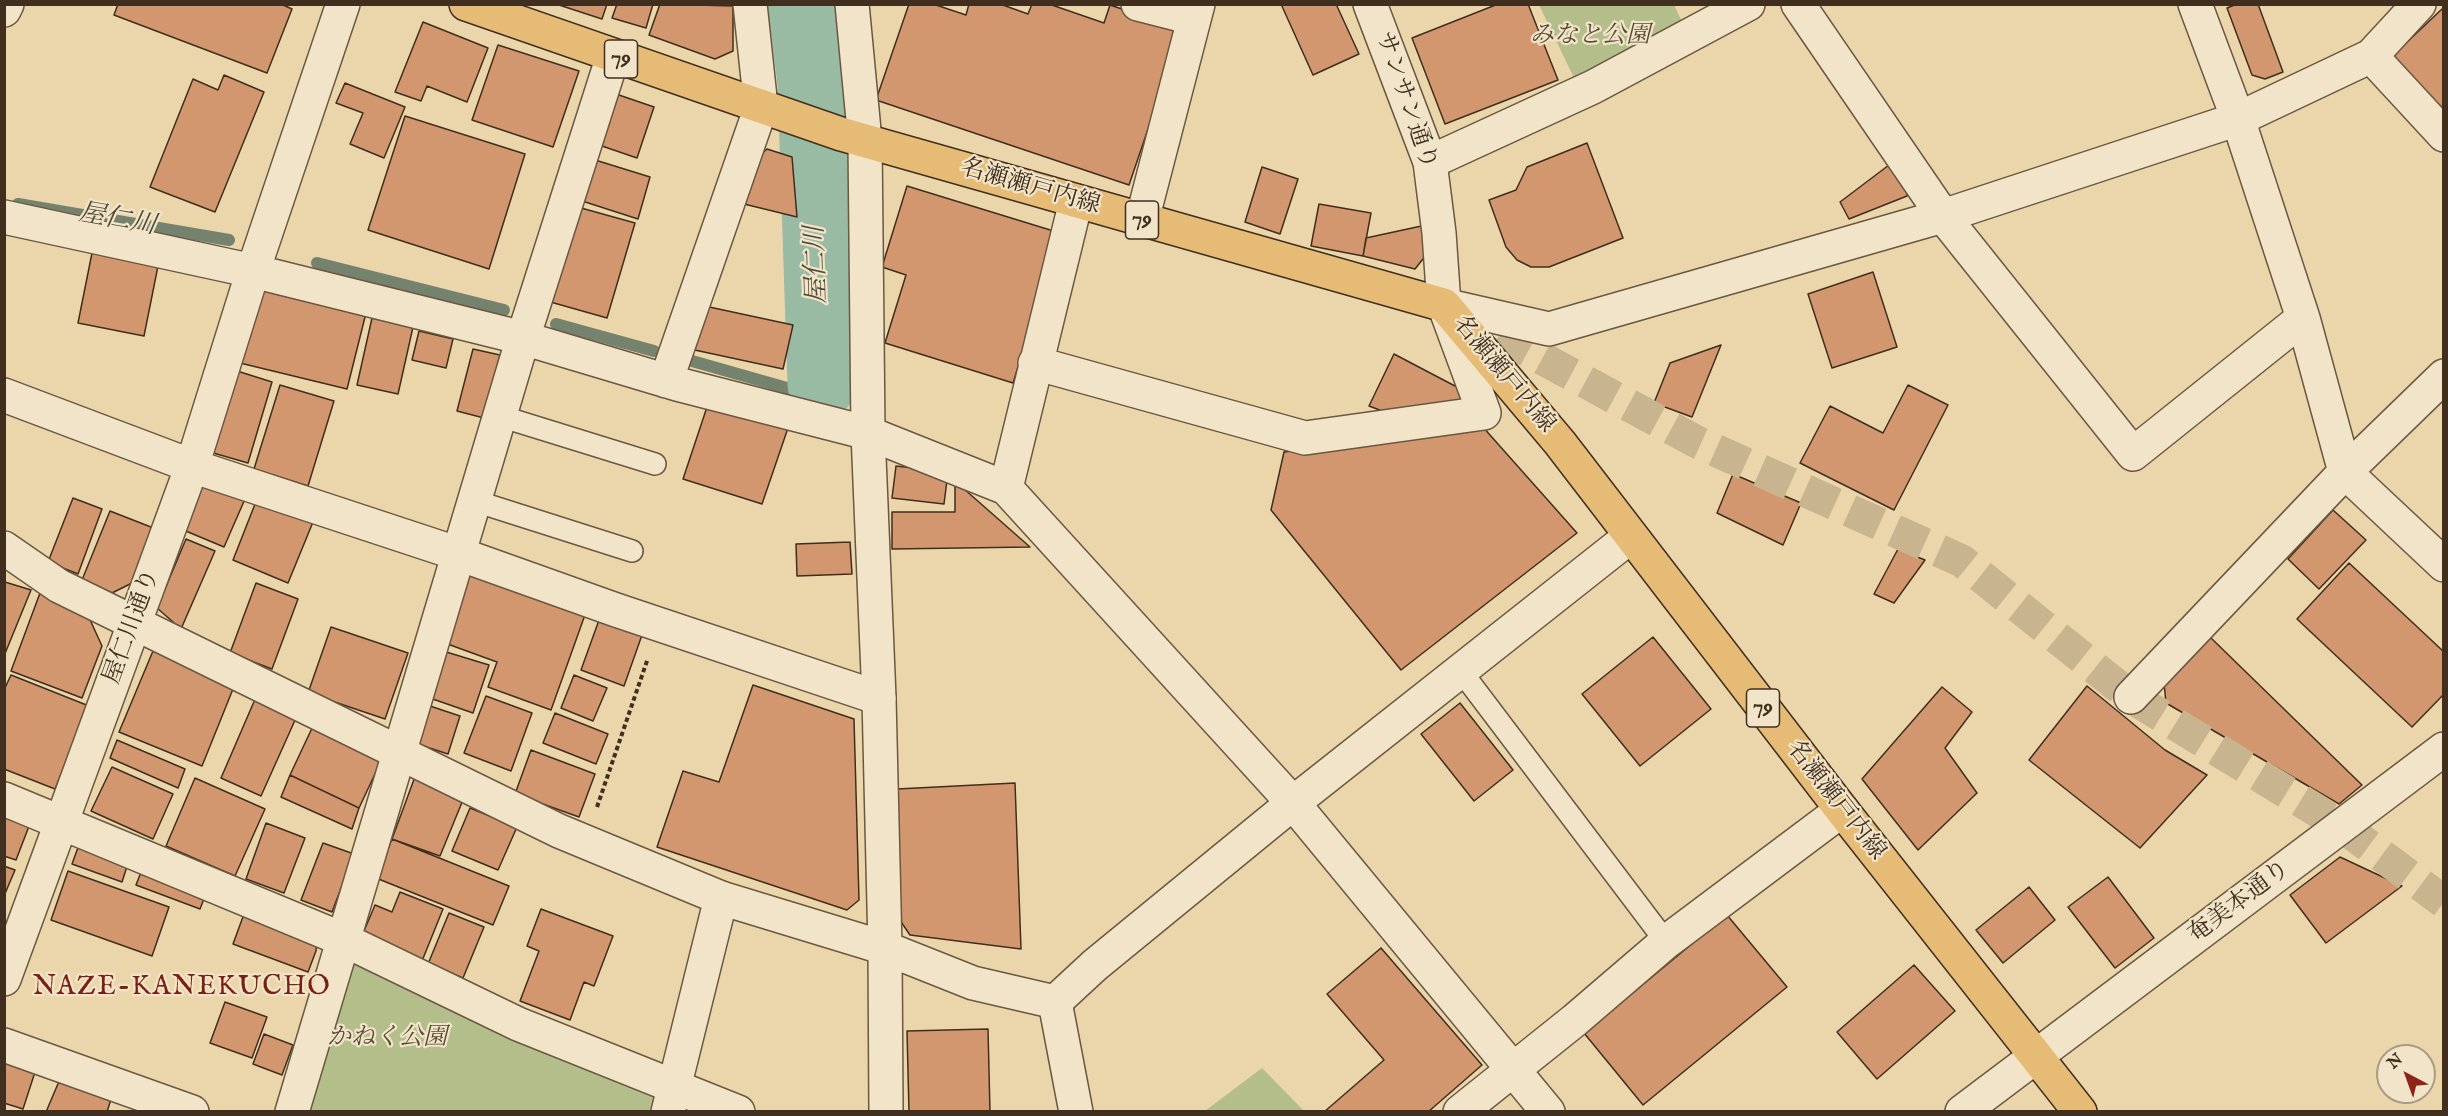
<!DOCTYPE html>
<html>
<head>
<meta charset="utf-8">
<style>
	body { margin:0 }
	#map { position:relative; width:2448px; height:1116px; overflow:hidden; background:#ead6aa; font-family:"IM FELL English",serif }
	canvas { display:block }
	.frame { position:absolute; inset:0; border:6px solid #402e1f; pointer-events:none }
	.north { position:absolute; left:2376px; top:1044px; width:60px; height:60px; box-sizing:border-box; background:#f1e4c8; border:2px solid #aa9b84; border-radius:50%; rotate:319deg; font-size:16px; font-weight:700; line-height:24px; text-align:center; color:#402e1f }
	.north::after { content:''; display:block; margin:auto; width:21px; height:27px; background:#8f2418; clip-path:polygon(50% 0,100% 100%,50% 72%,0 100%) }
</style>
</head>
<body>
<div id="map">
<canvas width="2448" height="1116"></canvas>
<div class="frame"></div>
<div class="north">N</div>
</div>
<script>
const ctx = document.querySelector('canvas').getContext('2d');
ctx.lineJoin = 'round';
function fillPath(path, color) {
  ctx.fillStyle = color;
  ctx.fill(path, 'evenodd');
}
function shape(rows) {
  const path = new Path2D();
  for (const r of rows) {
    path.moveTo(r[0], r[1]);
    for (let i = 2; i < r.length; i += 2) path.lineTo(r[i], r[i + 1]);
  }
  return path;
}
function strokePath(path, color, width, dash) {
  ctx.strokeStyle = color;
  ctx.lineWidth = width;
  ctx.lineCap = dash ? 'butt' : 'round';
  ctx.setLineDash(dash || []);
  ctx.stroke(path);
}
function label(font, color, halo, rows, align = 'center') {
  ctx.font = font + ' "IM FELL English","Noto Serif JP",serif';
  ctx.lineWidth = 4.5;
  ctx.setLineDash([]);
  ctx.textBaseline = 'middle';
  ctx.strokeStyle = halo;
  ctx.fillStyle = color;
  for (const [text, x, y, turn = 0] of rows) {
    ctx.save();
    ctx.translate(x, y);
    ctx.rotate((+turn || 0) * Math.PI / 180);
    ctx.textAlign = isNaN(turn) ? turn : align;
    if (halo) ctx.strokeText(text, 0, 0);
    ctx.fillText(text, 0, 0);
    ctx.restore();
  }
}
fillPath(shape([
	[1539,5,1674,5,1685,28,1575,80],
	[342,939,674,1086,668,1111,292,1112],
	[1262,1068,1304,1111,1205,1111]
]), '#b4be8b');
strokePath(shape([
	[18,204,229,240],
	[317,263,504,310],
	[556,324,654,351],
	[685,359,794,390,822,384]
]), '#75826e', 12);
strokePath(shape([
	[802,4,812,83,822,384]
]), '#99baa3', 69);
const building = shape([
	[118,4,281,4,292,9,267,73,114,15,118,4],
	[556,4,607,4,602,19,556,4],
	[617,4,653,4,646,28,612,18,617,4],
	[660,4,733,6,733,51,715,59,649,35,660,4],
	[909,4,933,4,966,15,969,4,1000,4,1028,14,1032,4,1049,4,1104,23,1110,5,1182,29,1129,185,876,100,909,4],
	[1281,4,1336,4,1359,54,1313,75,1281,4],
	[1498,4,1528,4,1558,80,1445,124,1412,38,1498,4],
	[2237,4,2258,4,2283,72,2265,79,2252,75,2227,8,2237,4],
	[2442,9,2444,10,2444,124,2386,62,2442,9],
	[423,22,488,48,467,102,427,86,421,101,395,92,423,22],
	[498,45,579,71,553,147,472,120,498,45],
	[224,75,264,92,215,212,150,187,193,79,218,90,224,75],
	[345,83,405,107,384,158,350,144,363,113,336,103,345,83],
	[616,94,654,107,637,158,599,145,616,94],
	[405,116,525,154,489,269,368,230,405,116],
	[1587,143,1623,238,1549,267,1531,267,1517,260,1506,247,1489,200,1516,190,1527,167,1587,143],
	[767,149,792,157,797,217,744,204,757,158,767,149],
	[592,159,650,177,638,219,579,200,592,159],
	[1889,165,1908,183,1907,196,1849,219,1840,202,1889,165],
	[1262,167,1298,179,1280,234,1245,222,1262,167],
	[907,186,1060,233,1013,383,885,343,906,275,882,267,907,186],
	[1319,204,1371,213,1363,256,1311,246,1319,204],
	[574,206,635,223,607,318,547,301,574,206],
	[1426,225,1430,250,1415,269,1363,256,1366,238,1426,225],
	[92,253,158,266,144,336,78,323,92,253],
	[1873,272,1897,347,1832,368,1808,294,1873,272],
	[259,287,366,313,347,389,240,363,259,287],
	[700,305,793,325,783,369,690,349,700,305],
	[372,318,413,327,398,394,357,385,372,318],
	[419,331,453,339,446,368,412,360,419,331],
	[1721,345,1692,417,1654,403,1670,363,1721,345],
	[473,349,500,355,484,418,457,411,473,349],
	[1394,354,1474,396,1462,411,1398,417,1369,406,1394,354],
	[234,370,272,382,248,463,210,452,234,370],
	[280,385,334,401,308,486,254,469,280,385],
	[1908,385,1948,405,1894,510,1800,463,1830,406,1883,433,1908,385],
	[709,401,788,428,762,504,683,479,709,401],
	[1482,426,1577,533,1401,670,1271,510,1284,452,1482,426],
	[896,466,948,472,944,504,892,498,896,466],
	[1733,474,1801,503,1783,545,1717,513,1733,474],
	[201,481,245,499,224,547,181,529,201,481],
	[955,481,1030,547,892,549,892,512,955,512,955,481],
	[73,498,102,509,78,574,48,562,73,498],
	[257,499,313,522,288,583,233,560,257,499],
	[2333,510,2366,540,2319,589,2288,559,2333,510],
	[110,511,156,529,134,582,112,593,82,580,110,511],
	[186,539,215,551,181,629,157,608,186,539],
	[850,542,852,574,797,576,796,544,850,542],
	[1898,549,1925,560,1894,603,1874,594,1898,549],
	[2349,563,2444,652,2444,694,2412,727,2297,619,2349,563],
	[468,570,586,612,551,710,488,687,497,662,442,642,468,570],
	[5,582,31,590,4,656,4,585,5,582],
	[256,583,298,599,272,669,230,653,256,583],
	[40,593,86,611,102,646,82,698,11,671,40,593],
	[599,620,642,635,624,686,581,670,599,620],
	[331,627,408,653,385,719,308,693,331,627],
	[1653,637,1711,709,1640,766,1582,694,1653,637],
	[2210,637,2362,785,2339,804,2166,703,2164,683,2210,637],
	[153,651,235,684,202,766,119,732,153,651],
	[443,651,489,665,473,713,427,697,443,651],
	[11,675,89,706,55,789,4,769,4,690,11,675],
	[574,675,607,688,593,721,561,708,574,675],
	[753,685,854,719,859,900,847,910,657,847,683,771,719,782,753,685],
	[2087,686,2165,750,2207,775,2140,848,2029,760,2087,686],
	[1942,687,1972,712,1945,748,1977,793,1918,850,1862,779,1942,687],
	[486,696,532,713,511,771,464,753,486,696],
	[256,697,296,718,261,796,221,778,256,697],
	[1460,703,1513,770,1474,801,1421,734,1460,703],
	[424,704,460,716,448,754,411,742,424,704],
	[555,713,608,734,596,764,543,743,555,713],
	[313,726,382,759,359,808,290,775,313,726],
	[117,740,185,769,178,788,110,758,117,740],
	[531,750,595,774,579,817,515,794,531,750],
	[112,767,173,794,153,839,91,811,112,767],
	[416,774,465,795,440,856,392,839,416,774],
	[290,775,359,808,352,829,281,797,290,775],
	[195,778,265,809,235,876,166,846,195,778],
	[1015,783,1021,949,910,935,895,913,897,789,1015,783],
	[470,808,517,827,498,870,452,851,470,808],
	[4,811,31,821,16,860,4,856,4,811],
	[266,823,305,838,284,893,246,879,266,823],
	[392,839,509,886,493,925,376,878,392,839],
	[80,842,129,860,122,882,72,864,80,842],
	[323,843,354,854,332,912,301,900,323,843],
	[2340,857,2402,886,2326,943,2290,895,2340,857],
	[4,866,15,870,4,896,4,866],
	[143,867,207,891,200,909,136,885,143,867],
	[68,871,169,907,152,956,51,920,68,871],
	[2108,877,2154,938,2115,968,2068,907,2108,877],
	[2029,887,2055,920,2003,963,1976,930,2029,887],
	[400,892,443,909,422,961,361,938,375,905,392,912,400,892],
	[541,909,613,936,594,986,584,982,570,1020,520,1001,539,951,527,946,541,909],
	[449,913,484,927,463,978,428,964,449,913],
	[244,914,317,941,316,951,308,972,233,944,244,914],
	[1727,915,1787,987,1643,1105,1584,1033,1727,915],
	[1381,948,1482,1065,1428,1112,1324,1112,1384,1060,1327,994,1381,948],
	[1914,965,1955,1011,1877,1079,1837,1032,1914,965],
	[225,1002,267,1017,252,1058,210,1043,225,1002],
	[988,1029,990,1112,909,1112,907,1031,988,1029],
	[264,1034,293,1045,282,1075,253,1064,264,1034],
	[4,1059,36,1069,23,1109,4,1103,4,1059],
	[60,1079,111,1099,107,1112,46,1112,60,1079]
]);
fillPath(building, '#d2976f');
strokePath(building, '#402e1f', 1.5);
strokePath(shape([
	[1456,312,1697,442,1962,561,2131,697,2342,826,2444,902]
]), '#c8b48e', 33, [33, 16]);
const service = shape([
	[500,416,655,464],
	[475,501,632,551],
	[1461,671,1666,942]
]);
const minor = shape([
	[852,4,865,141],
	[1138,4,1193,18],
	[1798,4,1943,216,2133,454,2303,318],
	[2195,4,2238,119,2303,318,2345,472,2444,565],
	[4,10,7,4],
	[2371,56,2444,135],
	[1430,162,1593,87,1748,4],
	[4,217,253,271,523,338,677,384,868,433,1006,488,1293,803,1548,1112],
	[1142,220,1198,4],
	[1035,363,1305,438,1484,413,1446,310],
	[666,381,761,107,750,4],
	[4,395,192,466,459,554,616,610,879,698],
	[1006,488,1076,201],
	[2131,697,2345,472,2444,376],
	[4,799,342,939,518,1024,738,1112],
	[4,979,192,466,253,271,343,4],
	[1055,1002,1076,1112],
	[4,1045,192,1112],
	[292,1112,523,338,613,56],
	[668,1112,721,898],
	[1460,1112,1575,1020,1666,942,1842,810],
	[1962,1112,2444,749]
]);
const tertiary = shape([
	[1370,4,1430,162,1439,233,1444,305,1549,329,1943,216,2238,119,2371,56,2419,4],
	[865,141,868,433,879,698,885,948,886,1112],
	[4,548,59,586,559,831,721,898,885,948,973,983,1055,1002,1095,965,1293,803,1631,536]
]);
const primary = shape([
	[466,4,841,134,1444,305,1560,443,1842,810,2080,1112]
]);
strokePath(service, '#6a5842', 24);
strokePath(minor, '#6a5842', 36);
strokePath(tertiary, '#6a5842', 36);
strokePath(primary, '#402e1f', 36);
strokePath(shape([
	[597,807,648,658]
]), '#402e1f', 4, [4.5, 3]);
strokePath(service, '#f1e4c8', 21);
strokePath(minor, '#f1e4c8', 33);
strokePath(tertiary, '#f1e4c8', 33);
strokePath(primary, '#e5bb75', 33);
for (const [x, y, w] of [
	[621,59,33],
	[1142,220,33],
	[1763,708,33]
]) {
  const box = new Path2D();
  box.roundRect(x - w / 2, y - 19, w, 38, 4.5);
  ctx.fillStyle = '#f1e4c8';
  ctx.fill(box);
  strokePath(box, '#402e1f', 1.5);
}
label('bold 22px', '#402e1f', null, [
	["79",621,59],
	["79",1142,220],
	["79",1763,708]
]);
label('italic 24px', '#574b35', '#f1e4c8', [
	["みなと公園",1590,37],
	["かねく公園",387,1039]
]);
label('24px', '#402e1f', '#f1e4c8', [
	["サンサン通り",1405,101,71],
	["名瀬瀬戸内線",1030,188,16],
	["名瀬瀬戸内線",1503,375,50],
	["屋仁川通り",133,627,-70],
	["名瀬瀬戸内線",1835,801,52],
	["奄美本通り",2240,903,-37]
]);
label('italic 26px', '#524a39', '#f1e4c8', [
	["屋仁川",117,221,10],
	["屋仁川",818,265,-92]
]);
ctx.letterSpacing = '1.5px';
label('27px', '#7a1f14', '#f1e4c8', [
	["NAZE-KANEKUCHO",182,988]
]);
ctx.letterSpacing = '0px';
</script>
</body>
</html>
